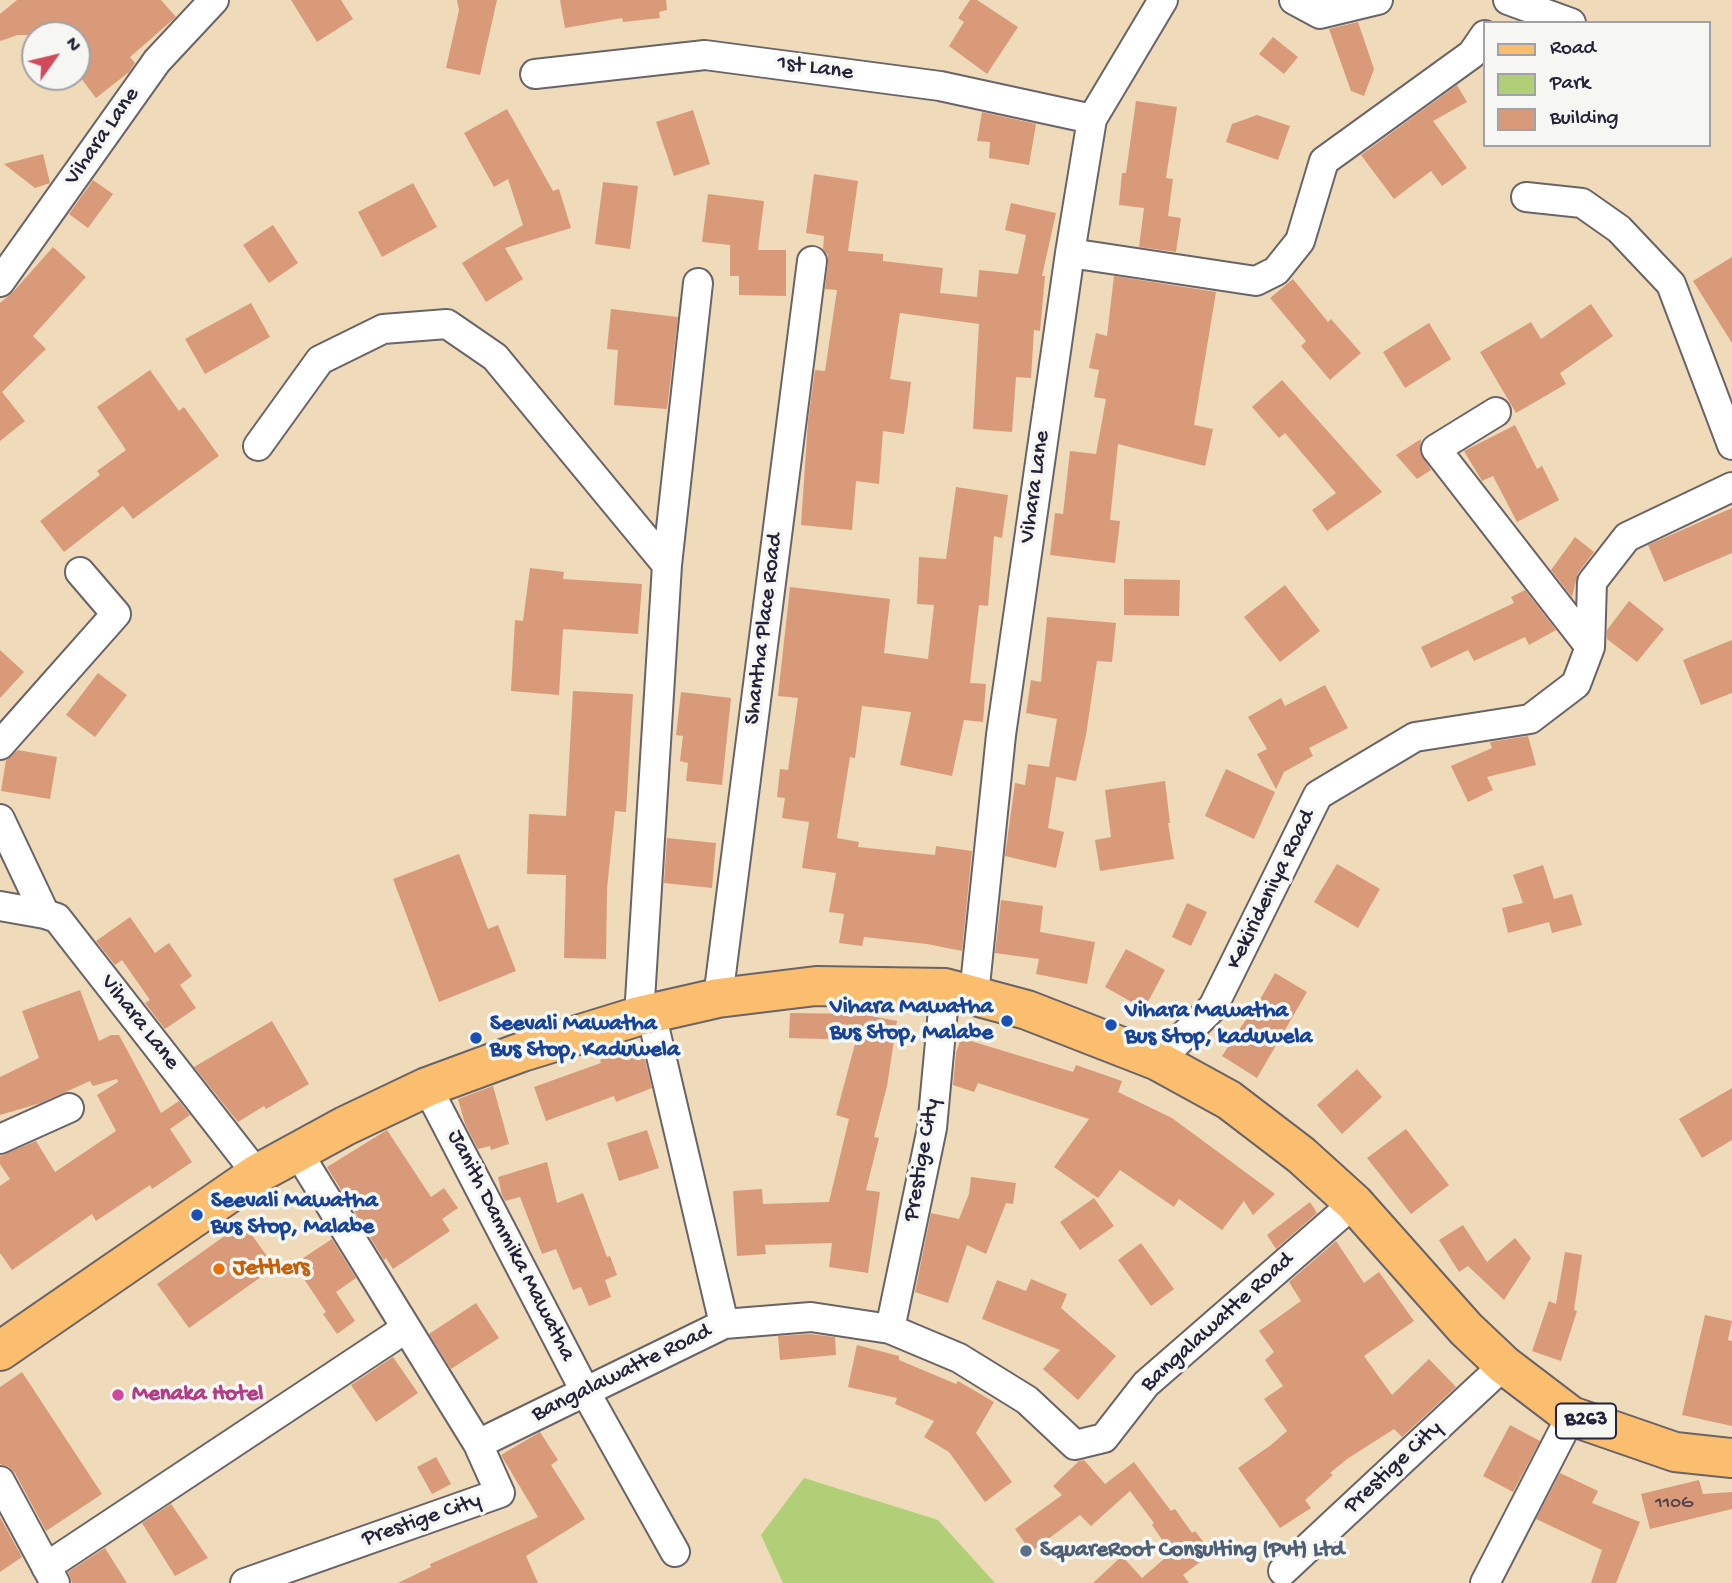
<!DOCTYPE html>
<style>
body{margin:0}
#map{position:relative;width:1732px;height:1583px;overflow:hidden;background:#efdbb9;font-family:"Gochi Hand",sans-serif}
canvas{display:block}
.legend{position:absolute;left:1483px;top:21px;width:228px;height:126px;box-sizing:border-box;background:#f6f6f2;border:2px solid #a1a1a9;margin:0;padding:9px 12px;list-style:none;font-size:21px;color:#22223b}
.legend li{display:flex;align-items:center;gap:14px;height:35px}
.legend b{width:35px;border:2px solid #a1a1a9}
.north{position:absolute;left:21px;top:21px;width:70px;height:70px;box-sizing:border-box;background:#f6f6f2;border:2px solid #a1a1a9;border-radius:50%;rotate:56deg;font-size:19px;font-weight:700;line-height:28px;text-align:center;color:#22223b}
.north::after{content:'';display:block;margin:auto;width:24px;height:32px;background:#d1495b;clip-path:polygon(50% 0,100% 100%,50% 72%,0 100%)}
</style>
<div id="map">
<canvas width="1732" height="1583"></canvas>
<ul class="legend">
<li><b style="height:9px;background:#fbbd6e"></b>Road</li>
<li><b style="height:19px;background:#b1cf76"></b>Park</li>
<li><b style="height:19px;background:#d99a7a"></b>Building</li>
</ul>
<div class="north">N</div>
</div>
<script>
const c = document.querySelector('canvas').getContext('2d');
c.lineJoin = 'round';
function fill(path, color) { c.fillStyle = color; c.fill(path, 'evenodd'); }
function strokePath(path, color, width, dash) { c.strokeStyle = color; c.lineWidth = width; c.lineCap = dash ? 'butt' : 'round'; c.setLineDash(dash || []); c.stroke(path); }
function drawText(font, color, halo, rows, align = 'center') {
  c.font = font + ' "Gochi Hand",sans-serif'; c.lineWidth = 7; c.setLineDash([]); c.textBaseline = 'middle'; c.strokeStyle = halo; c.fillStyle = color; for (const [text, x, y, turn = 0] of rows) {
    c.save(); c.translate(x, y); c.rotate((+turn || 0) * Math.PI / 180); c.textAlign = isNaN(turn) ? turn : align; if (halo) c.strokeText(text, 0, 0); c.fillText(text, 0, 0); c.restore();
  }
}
fill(new Path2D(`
 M804,1478L938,1520L995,1583H783L761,1535Z`), '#b1cf76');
fill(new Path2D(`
 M17,0H161L176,17L130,57L135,63L129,72L96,98L77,73V35H18L0,41V14Z
 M291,0H341L353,19L317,42Z
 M457,0H497L480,75L446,68L459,10Z
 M560,0H666L667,10L659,12L660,18L623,22L622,18L565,28Z
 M970,0H977L1018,27L987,74L949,46L964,22L958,18Z
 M1358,22L1374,69L1364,96L1351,91L1329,29Z
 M1273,37L1298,57L1284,74L1259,54Z
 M1457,85L1467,102L1433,121L1467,168L1442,186L1431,171L1394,199L1361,155Z
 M1136,101L1177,107L1166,178L1173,179L1168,216L1181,218L1176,252L1139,247L1144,208L1119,205L1122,173H1126Z
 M507,109L553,191L559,189L571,228L505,248L523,279L486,302L462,263L523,225L508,179L494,187L464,133Z
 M693,110L710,164L674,176L656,122Z
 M982,112L1036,124L1029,165L989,158L990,142L977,141Z
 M1257,115L1290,126L1278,160L1226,142L1232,124Z
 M43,154L50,183L35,188L4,164Z
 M814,174L858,181L848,251L883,254V261L943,268L940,293L977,297L979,270L1018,274L1026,235L1005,230L1011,203L1056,213L1042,276H1045L1040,331L1034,330L1031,378L1016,377L1012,432L973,429L979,324L900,313L890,379L911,382L904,434L883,431L879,484L856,481L852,530L801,525L808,421L815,370L825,371L837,290L825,289L828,262V255L823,249L824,236L806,233Z
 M93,180L113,194L88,228L69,214Z
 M603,182L638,186L630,249L595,244Z
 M413,183L437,227L382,257L358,212Z
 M708,194L764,201L758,250H786V296L739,295V276H730V245L702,242Z
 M273,225L298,263L269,283L243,245Z
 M53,247L86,277L33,336L46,349L2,392L25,421L0,441V303L13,292Z
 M1732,257V343L1693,281Z
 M1114,276L1216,292L1194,425L1213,429L1205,466L1118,444L1110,520L1120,521L1115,563L1050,555L1055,513L1063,514L1070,451L1096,454L1106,399L1094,397L1099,370L1089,368L1096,333L1107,336Z
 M1293,279L1328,322L1331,319L1361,353L1330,380L1301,346L1306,341L1270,298Z
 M251,303L270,337L205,374L185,339Z
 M1591,304L1613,336L1560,373L1566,384L1516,413L1480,352L1531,322L1541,339Z
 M611,309L678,317L667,409L614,405L618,350L607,349Z
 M1429,323L1451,359L1405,388L1383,352Z
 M150,370L179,411L184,407L219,456L133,519L123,506L64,552L40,521L100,475L97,471L126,450L97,407Z
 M1282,380L1382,492L1327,531L1312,510L1336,493L1285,433L1279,438L1252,407Z
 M1515,425L1537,469L1542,466L1559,500L1517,522L1493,476L1482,481L1464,451Z
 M1421,439L1420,451L1431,470L1417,479L1396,455Z
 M956,487L1008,495L1002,538L994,536L988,606L979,605L970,683L986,684L983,722L964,720L952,776L900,765L911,712L862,706L855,758L850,757L837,838L859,842L858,847L935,855L936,846L972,851L962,951L927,944L864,937L862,946L839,943L844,914L829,912L836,873L802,868L809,822L782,818L785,798L777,797L780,769L788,770L798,698L778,696L790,587L890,599L884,653L928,659L934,605L917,604L919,557L946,559Z
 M1732,508V553L1664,582L1648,545Z
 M1575,537L1594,552L1578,573L1572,597L1551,570Z
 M530,568L564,572L563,579L642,584L638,634L563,629L559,695L511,691L515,620L523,621Z
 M1124,579L1180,580L1179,616L1124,615Z
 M1285,585L1320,631L1280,662L1244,617Z
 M1525,590L1556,630L1529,645L1525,637L1474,661L1468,650L1431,668L1421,647L1514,603L1511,597Z
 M1629,601L1664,629L1637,662L1607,639V630Z
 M1047,617L1116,623L1112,662L1097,661L1086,735L1076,781L1056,777L1048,828L1064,832L1056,868L1005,856L1015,783L1025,785L1028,764L1049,767L1057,719L1026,713L1031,680L1041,682Z
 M1732,640V693L1701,705L1683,660Z
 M0,650L24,672L0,698Z
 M98,673L127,695L95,737L66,715Z
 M1325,685L1348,728L1309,748L1313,756L1284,772L1276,789L1257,754L1267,749L1248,717L1281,698L1285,706Z
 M573,691L633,694L626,812L615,811L607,889L606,959L564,958L566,875L527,874L529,814L566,816Z
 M681,692L731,698L722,785L686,781L688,763L680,761L683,736L676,735Z
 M1528,736L1536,765L1487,777L1493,790L1468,802L1451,766L1492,748L1490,742Z
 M18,750L57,757L50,799L1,791L6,760Z
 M1226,769L1275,792L1254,839L1205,816Z
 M1165,781L1170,823H1168L1174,859L1100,871L1095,840L1111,837L1105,790Z
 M667,838L716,843L712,888L664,883Z
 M459,854L488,929L498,925L516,971L439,1002L393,879Z
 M1337,864L1380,889L1358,928L1314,902Z
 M1543,865L1554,899L1572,894L1582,925L1552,933L1549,922L1508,933L1502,908L1523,903L1513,875Z
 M1001,900L1043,906L1040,932L1095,942L1087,984L1036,974L1039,959L995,953Z
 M1187,903L1207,912L1191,946L1172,937Z
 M130,917L155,953L169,943L192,976L180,985L196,1008L165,1029L145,1003L150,1000L122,960L115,965L96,941Z
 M1126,949L1165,970L1144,1009L1105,987Z
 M1275,973L1307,992L1257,1078L1222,1056L1247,1018L1249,1019Z
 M80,990L99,1041L111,1035H119L161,1113L179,1101L190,1115L170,1129L192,1162L152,1189L150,1185L96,1221L92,1214L12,1270L0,1253V1186L10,1179L0,1164V1156L36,1141L55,1172L116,1131L97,1095L118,1082L117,1079L93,1086L90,1081L41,1103L0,1115V1077L39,1058L22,1011Z
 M790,1013L861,1014L897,1021L887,1086L874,1137L879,1138L866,1190L880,1192L868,1273L829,1267L832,1243L765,1245L766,1254L737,1256L733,1191L762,1189L763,1204L829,1202L849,1119L836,1115L856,1040L789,1038Z
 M272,1021L309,1084L266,1109L264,1106L238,1122L194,1067Z
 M961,1038L1073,1072L1076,1065L1122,1081L1118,1092L1172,1118L1275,1194L1253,1215L1244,1201L1222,1230L1179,1199L1174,1207L1120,1170L1098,1198L1054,1167L1089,1119L978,1083L974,1092L953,1085L956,1053Z
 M641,1044L652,1088L616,1102L614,1096L546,1121L534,1087L601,1063L600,1060Z
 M1357,1069L1382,1097L1342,1134L1317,1105Z
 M493,1086L509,1144L491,1150L490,1146L478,1149L465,1124L458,1099Z
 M1732,1088V1140L1702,1158L1679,1119Z
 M1406,1129L1449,1185L1411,1214L1367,1158Z
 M387,1130L431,1197L444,1188L458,1208L442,1219L450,1231L393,1269L386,1258L384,1260L327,1167Z
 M647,1130L659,1168L619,1181L607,1143Z
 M547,1162L557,1203L583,1193L607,1257L610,1256L617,1275L605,1280L611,1297L589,1306L581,1287L573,1290L556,1249L542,1254L520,1197L505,1201L502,1195L498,1177Z
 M971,1177L1016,1183L1013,1204L1006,1203L986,1254L967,1245L948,1303L915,1292L931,1213L959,1219L969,1194Z
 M1094,1198L1114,1226L1080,1250L1060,1222Z
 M1310,1202L1317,1213L1276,1249L1267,1235Z
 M243,1223L275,1267L189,1328L157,1284Z
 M1463,1225L1487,1262L1515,1238L1531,1258L1504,1300L1468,1266L1459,1272L1439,1240Z
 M332,1239L356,1278L336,1292L355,1321L337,1334L323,1314L326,1312L294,1264Z
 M1336,1241L1364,1283L1379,1272L1414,1321L1364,1356L1392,1395L1429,1359L1456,1387L1402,1437L1394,1429L1347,1459L1330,1473L1333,1475L1305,1500L1311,1508L1280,1528L1238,1468L1271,1445L1287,1431L1264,1399L1283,1386L1265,1360L1274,1352L1259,1331L1301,1301L1289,1282Z
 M1141,1243L1174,1289L1151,1306L1118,1260Z
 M1565,1252L1582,1255L1574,1310L1577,1311L1561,1361L1532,1351L1549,1301L1556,1304Z
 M1031,1279L1067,1294L1061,1308L1116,1356L1078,1400L1043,1369L1060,1350L982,1319L997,1280L1026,1291Z
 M476,1303L499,1338L451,1369L429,1334Z
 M1705,1315L1732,1321L1728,1340L1732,1341V1426L1682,1415Z
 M810,1334L835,1337L836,1355L780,1360L778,1336Z
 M857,1345L899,1356V1360L956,1384L958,1381L994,1402L976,1433L1012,1482L985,1502L949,1452L924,1437L934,1421L895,1404L897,1398L848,1387Z
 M393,1357L418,1393L376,1422L351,1385Z
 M22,1372L102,1494L46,1531L15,1473L8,1467L0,1464V1387Z
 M1510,1425L1540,1441L1513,1492L1483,1476Z
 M540,1432L558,1460L551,1465L585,1519L526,1556L538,1583H398L431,1567L430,1564L538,1517L501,1455Z
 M436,1457L451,1484L432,1494L417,1467Z
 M1084,1460L1105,1484L1134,1462L1171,1511L1175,1509L1192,1533L1195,1531L1212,1553L1183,1575L1189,1583H1093L1122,1556L1142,1578L1171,1553L1152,1525L1154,1523L1130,1491L1091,1526L1080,1515L1031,1552L1015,1529L1062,1495L1053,1486L1079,1461Z
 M1560,1473L1598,1491L1592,1503L1640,1522L1616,1583H1591L1602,1550L1536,1519Z
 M1699,1480L1703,1494L1732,1492V1509L1650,1529L1641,1494Z
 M171,1504L208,1558L175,1576L142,1523Z
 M0,1517L22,1557L0,1572Z
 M105,1548L127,1583H72L68,1572Z`), '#d99a7a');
const street = new Path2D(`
 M1294,0L1320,14L1378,0
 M1508,0L1571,23
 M535,74L705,55L940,86L1092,119
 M1526,197L1582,203L1619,229L1671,284L1732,445
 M1070,253L1256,281L1276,271L1300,241L1324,161L1472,54L1485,35
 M0,282L157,61L214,0
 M1496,412L1436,449L1590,647
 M258,446L320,360L383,329L447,324L495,357L667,565
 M0,745L116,614L80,572
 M0,819L45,914
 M0,906L45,914L57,918L257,1174
 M974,995L1001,735L1070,253L1092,119L1163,0
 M718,998L812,261
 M651,1013L724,1324
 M639,1016L667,565L698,283
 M1158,1061L1213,1007L1318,795L1415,737L1530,719L1576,684L1590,647L1592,582L1627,537L1732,487
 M427,1087L585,1391L675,1552
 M0,1139L69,1108
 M890,1329L932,1128L945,988
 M478,1444L724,1324L811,1317L890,1329L959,1358L1027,1400L1075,1445L1104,1438L1146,1384L1354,1203
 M0,1481L55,1583
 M46,1567L405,1329
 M1283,1571L1504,1365
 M245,1583L500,1493L478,1444L297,1151
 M1485,1583L1571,1416`);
const primary = new Path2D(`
 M0,1351L257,1174L345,1126L427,1087L522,1052L639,1016L718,998L816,986L945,988L1027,1010L1158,1061L1229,1100L1301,1155L1354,1203L1466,1329L1504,1365L1571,1416L1675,1452L1732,1458`);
strokePath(street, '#6a6367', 32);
strokePath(primary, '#6a6367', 42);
strokePath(street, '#fff', 28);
strokePath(primary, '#fbbd6e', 38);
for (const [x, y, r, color] of [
 [1007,1021,7,"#1a4fb4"],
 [1111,1025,7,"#1a4fb4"],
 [476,1038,7,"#1a4fb4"],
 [197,1215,7,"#1a4fb4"],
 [219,1269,7,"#e8710a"],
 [118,1395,7,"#d1479c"],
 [1026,1551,7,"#5c6f8a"]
]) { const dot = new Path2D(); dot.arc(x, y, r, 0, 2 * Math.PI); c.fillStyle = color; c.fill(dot); strokePath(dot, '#f6f6f2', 2.5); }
drawText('19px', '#50404b', null, [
 ["110G",1674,1504]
]);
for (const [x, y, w] of [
 [1586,1421,60]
]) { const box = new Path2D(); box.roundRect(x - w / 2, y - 17.5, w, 35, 5); c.fillStyle = '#f6f6f2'; c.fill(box); strokePath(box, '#22223b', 2); }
drawText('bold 21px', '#22223b', null, [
 ["B263",1586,1421]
]);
drawText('23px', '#22223b', '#f6f6f2', [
 ["1st Lane",815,69,8],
 ["Vihara Lane",103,137,-55],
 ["Vihara Lane",1036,487,-82],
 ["Shantha Place Road",765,629,-83],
 ["Kekirideniya Road",1272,890,-64],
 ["Vihara Lane",139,1023,52],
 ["Prestige City",923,1160,-80],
 ["Janith Dammika Mawatha",510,1246,63],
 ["Bangalawatte Road",1218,1323,-42],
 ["Bangalawatte Road",622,1374,-26],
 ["Prestige City",1394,1468,-43],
 ["Prestige City",422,1521,-19]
]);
drawText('bold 23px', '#164399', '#f6f6f2', [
 ["Vihara Mawatha",993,1008,"right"],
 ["Bus Stop, Malabe",993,1034,"right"],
 ["Vihara Mawatha",1125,1012],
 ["Bus Stop, kaduwela",1125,1038],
 ["Seevali Mawatha",490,1025],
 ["Bus Stop, Kaduwela",490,1051],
 ["Seevali Mawatha",211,1202],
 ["Bus Stop, Malabe",211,1228]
], 'left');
drawText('bold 23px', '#c56008', '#f6f6f2', [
 ["Jettlers",233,1269]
], 'left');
drawText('bold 23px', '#b23c85', '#f6f6f2', [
 ["Menaka Hotel",132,1395]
], 'left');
drawText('bold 23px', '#4e5e75', '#f6f6f2', [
 ["SquareRoot Consulting (Pvt) Ltd",1040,1551]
], 'left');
</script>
